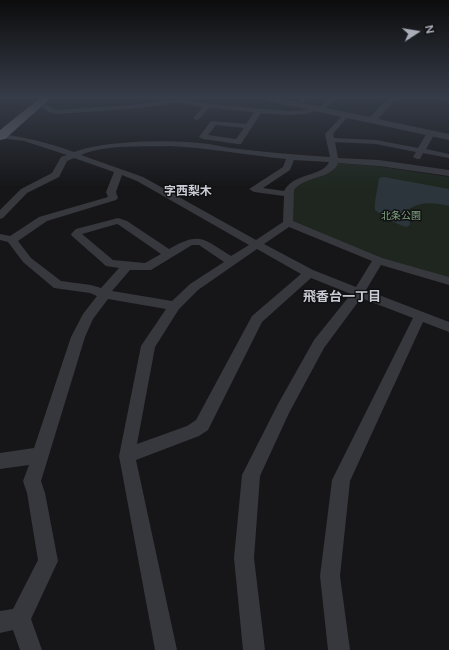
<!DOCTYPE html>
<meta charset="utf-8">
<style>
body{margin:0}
#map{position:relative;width:449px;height:650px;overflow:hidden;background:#161618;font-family:Figtree,sans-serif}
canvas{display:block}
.north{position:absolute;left:397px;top:12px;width:40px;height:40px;-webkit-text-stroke:3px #111113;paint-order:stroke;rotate:78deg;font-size:11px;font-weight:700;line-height:16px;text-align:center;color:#a8adb8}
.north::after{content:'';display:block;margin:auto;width:14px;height:18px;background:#a8adb8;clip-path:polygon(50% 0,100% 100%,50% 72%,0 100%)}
</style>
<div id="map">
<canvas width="449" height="650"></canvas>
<div class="north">N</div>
</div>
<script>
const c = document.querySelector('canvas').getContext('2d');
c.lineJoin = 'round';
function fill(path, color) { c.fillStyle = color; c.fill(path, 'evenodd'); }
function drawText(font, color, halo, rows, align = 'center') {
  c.font = font + ' Figtree,"Noto Sans JP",sans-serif'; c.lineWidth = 3; c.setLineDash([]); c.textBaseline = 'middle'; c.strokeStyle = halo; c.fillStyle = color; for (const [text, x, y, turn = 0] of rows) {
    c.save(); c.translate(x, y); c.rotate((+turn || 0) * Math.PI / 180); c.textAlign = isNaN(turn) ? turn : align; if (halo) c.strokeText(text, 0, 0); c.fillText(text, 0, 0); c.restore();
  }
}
fill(new Path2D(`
 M337,163L376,166L449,177V278L379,258L292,222V190L299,183L333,171Z`), '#1e261f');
fill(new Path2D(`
 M384,177L449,189V206C435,203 422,201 409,209L410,225L406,227C394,223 385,218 375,210C374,199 378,189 379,178Z`), '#2c353c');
fill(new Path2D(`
 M303,98H309L300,105H296V103Z
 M331,98H337L323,110L318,109L307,114L288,115L261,113L241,144H238L203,139L199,137L211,121L246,124L254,112L209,108L199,119L197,120L193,118L203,107L178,103L130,109L56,114L49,112L36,103L41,102L56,110L130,105L178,99L210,104L288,111L306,110L315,106L318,108ZM216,125L244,128L236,139L208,135Z
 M442,98L449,99V103L440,101V99Z
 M346,113L349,115L333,134L334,138L376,140L418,148L428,131H431L435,133L426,149L449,154V158L423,153L420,159H417L413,157L416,152L376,144L335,142L338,158L379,160L449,170V176L379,166L338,163C333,179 304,176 294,190L293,221L382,258L449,277V285L381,265L366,290L449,322V332L423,322L350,481L340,576L350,650H328L320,576L332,480L413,318L361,298L324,348L289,413L260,476L254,558L265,650H243L234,558L242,475L278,404L314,340L351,294L311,278L262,322L208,430L199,436L136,460L177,650H155L119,456L141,346L166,309L108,299L93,319L85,337L41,481L45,493L58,561L31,619L42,650H20L13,630L0,633V611L13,609L38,560L27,493L23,481L29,465L0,469V453L34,448L71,337L83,314L97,296L90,293L54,288L23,262L8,242L0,240V234L10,236L39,217L108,197L106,192L114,172L74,158L67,161L59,177L27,193L3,218L0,219V210L21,189L52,173L61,157L67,155L24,141L0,138V134C26,137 49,143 74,152C104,140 176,139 209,144C216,145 223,147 230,148C263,152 296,155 330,157L325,134L344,114ZM170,146C209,148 247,155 286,159L283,167L249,189L254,192L284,196L283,222L256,240L143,177L81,155C106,144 143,147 170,146ZM294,160L329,162C323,177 294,172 284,191L263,188L290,170ZM122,175L137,181L249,245L231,256C203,239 201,231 169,249L127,221L118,218L76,229L71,234L72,236L106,266L119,268L101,288L91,285L61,281L31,258L18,241L47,221L116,200L118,198L116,192ZM117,224L119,225L161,254L145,263L113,260L82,234ZM289,227L372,261L356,287L313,270L264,244ZM192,245H199L224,262L190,284L172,301L112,291L130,270H151ZM257,249L301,274L252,316L196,420L187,426L137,444L155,347L179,309L198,290Z`), '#37383d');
fill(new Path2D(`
 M264,98H278L370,117L388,98H396L378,119L449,134V140L268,101Z`), '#37383d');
fill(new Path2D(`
 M40,98H51L5,139L0,140V130Z`), '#5b5e65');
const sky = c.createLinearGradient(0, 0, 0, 188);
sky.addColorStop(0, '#0c0c0d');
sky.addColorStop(0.52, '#363c48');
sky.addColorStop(1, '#363c4800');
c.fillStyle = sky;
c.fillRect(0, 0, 449, 188);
drawText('10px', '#7fa381', '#111113', [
 ["北条公園",401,216]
]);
drawText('bold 12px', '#c9ccd4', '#111113', [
 ["字西梨木",188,191]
]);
drawText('bold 13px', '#c9ccd4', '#111113', [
 ["飛香台一丁目",342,297]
]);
</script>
